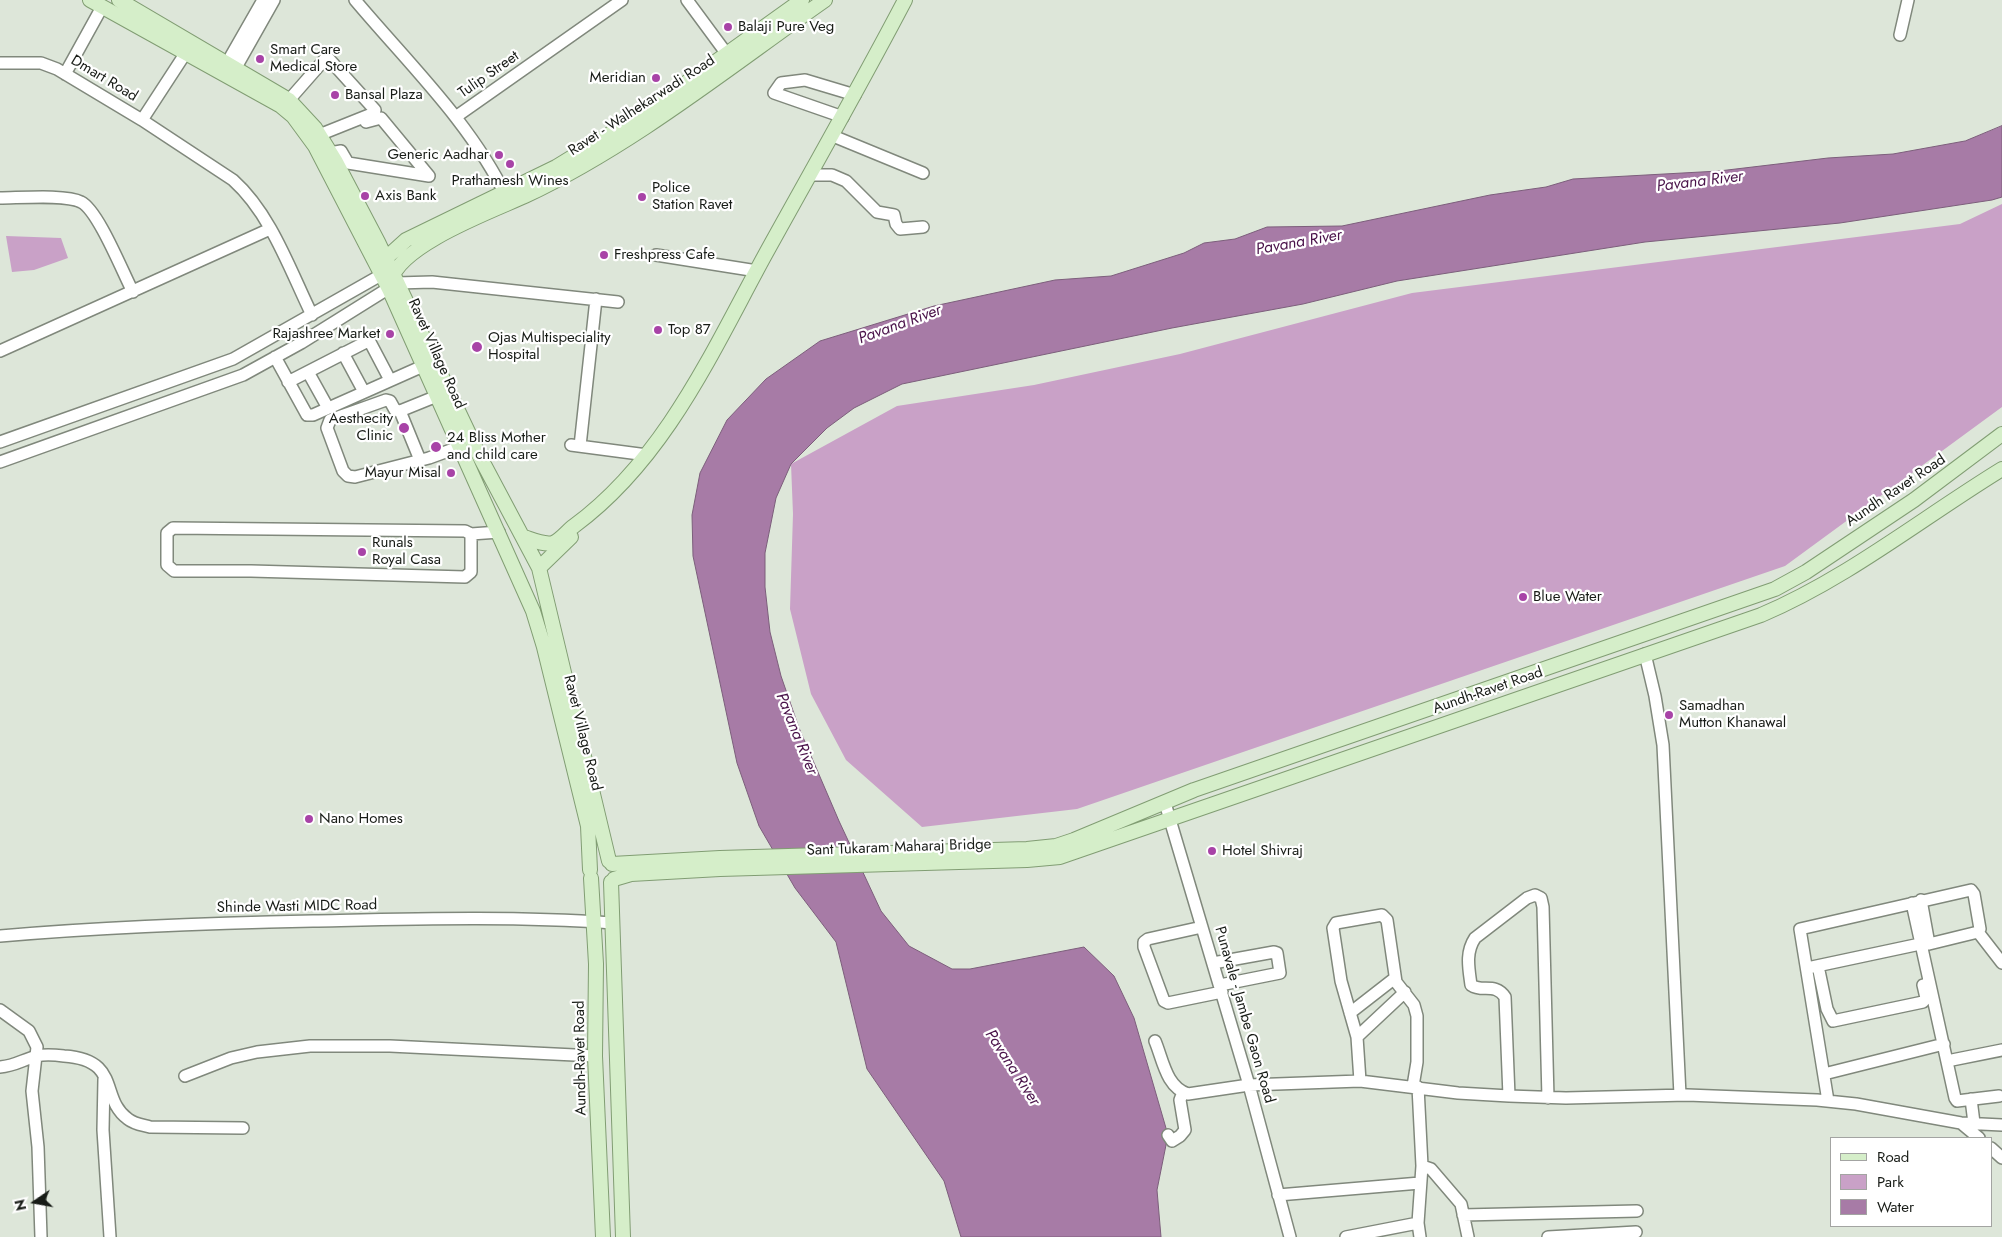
<!DOCTYPE html>
<style>
body{margin:0}
#map{position:relative;width:2002px;height:1237px;overflow:hidden;background:#dde6d9;font-family:Jost,sans-serif}
canvas{display:block}
.legend{position:absolute;left:1830px;top:1137px;width:162px;height:90px;box-sizing:border-box;background:#fff;border:1px solid #a3a4a2;margin:0;padding:6px 9px;list-style:none;font-size:15px;color:#181c17}
.legend li{display:flex;align-items:center;gap:10px;height:25px}
.legend b{width:25px;border:1px solid #a3a4a2}
.north{position:absolute;left:10px;top:1177px;width:50px;height:50px;-webkit-text-stroke:4px #fff;paint-order:stroke;rotate:258deg;font-size:14px;font-weight:700;line-height:20px;text-align:center;color:#181c17}
.north::after{content:'';display:block;margin:auto;width:18px;height:22px;background:#181c17;clip-path:polygon(50% 0,100% 100%,50% 72%,0 100%)}
</style>
<div id="map">
<canvas width="2002" height="1237"></canvas>
<ul class="legend">
<li><b style="height:6px;background:#d5eec9"></b>Road</li>
<li><b style="height:14px;background:#c9a1c7"></b>Park</li>
<li><b style="height:14px;background:#a77ba6"></b>Water</li>
</ul>
<div class="north">N</div>
</div>
<script>
const c = document.querySelector('canvas').getContext('2d');
c.lineJoin = 'round';
function fill(path, color) { c.fillStyle = color; c.fill(path, 'evenodd'); }
function strokePath(path, color, width, dash) { c.strokeStyle = color; c.lineWidth = width; c.lineCap = dash ? 'butt' : 'round'; c.setLineDash(dash || []); c.stroke(path); }
function drawText(font, color, halo, rows, align = 'center') {
  c.font = font + ' Jost,sans-serif'; c.lineWidth = 4.5; c.setLineDash([]); c.textBaseline = 'middle'; c.strokeStyle = halo; c.fillStyle = color; for (const [text, x, y, turn = 0] of rows) {
    c.save(); c.translate(x, y); c.rotate((+turn || 0) * Math.PI / 180); c.textAlign = isNaN(turn) ? turn : align; if (halo) c.strokeText(text, 0, 0); c.fillText(text, 0, 0); c.restore();
  }
}
fill(new Path2D(`
 M2002,204V407L1785,566L1077,809L922,827L846,760L811,694L790,609L793,514L791,464L897,406L1034,385L1180,354L1412,293L1960,224Z
 M6,236L61,238L68,258L34,270L12,272Z`), '#c9a1c7');
const water = new Path2D(`
 M2002,126V197L1992,200L1840,223L1645,242L1397,281L1303,304L1172,328L902,384L854,408L827,428L791,464L776,498L765,553V587L770,632L781,676L799,728L839,821L881,911L909,946L952,969H970L1084,947L1114,976L1134,1018L1168,1135L1157,1190L1161,1237H961L944,1181L867,1069L836,942L795,888L759,826L737,763L693,556L692,515L700,473L727,420L766,379L820,341L934,306L1055,280L1111,276L1184,253L1204,243L1235,239L1267,227L1342,226L1490,195L1546,187L1573,179L1719,171L1828,158L1893,154L1965,141Z`);
fill(water, '#a77ba6');
strokePath(water, '#7c5e7b', 1);
const minor = new Path2D(`
 M355,0C408,63 471,123 507,198
 M687,0L732,61
 M1900,35L1908,0
 M0,63H41L57,69L142,120L233,180C271,214 290,270 312,315
 M232,65L239,62L274,0
 M228,71L232,65L231,56L263,0
 M65,74L102,7
 M289,100L325,59L328,58L375,110L374,113L319,135
 M457,116L622,0
 M843,117L774,93L781,83L805,80L855,95
 M142,120L185,54
 M366,122L381,118L429,176
 M833,136L923,173
 M330,153L341,151L348,163L429,176
 M809,175H832L846,181L877,212L894,215L896,224L900,229L923,227
 M0,198C19,198 66,194 81,202C98,210 123,273 133,292
 M656,255L757,271
 M0,351L270,229
 M343,353L364,392
 M275,357L307,415H313L423,366
 M308,372L328,408
 M288,382L366,342H370L390,380
 M437,396L400,411L395,410L390,401L386,400L330,420L327,428L343,471L348,476L355,477L429,458L459,447
 M400,411L420,460
 M0,442L233,359L381,275
 M571,445L647,455
 M580,446L596,299
 M0,462L243,375L301,343L397,283L432,282L618,302
 M471,534V572L465,577L251,571H174L167,565V533L173,528L465,531L471,534L499,532
 M1645,654L1655,696L1663,745L1680,1095
 M1165,803L1249,1085L1290,1237
 M1912,903L1955,1098L1957,1101L1999,1096
 M1202,927L1148,939L1144,942V947L1164,1001L1168,1003L1222,992
 M1978,932L2002,963
 M0,936C104,927 209,923 313,921C413,919 513,916 612,923
 M1213,963L1274,952L1277,953L1280,973L1220,985
 M1818,966L1827,1009L1833,1021L1923,1002L1926,998L1923,985
 M1812,967L1920,944
 M0,1010L29,1031L37,1047L32,1091L38,1147L41,1237
 M1350,1013L1395,978
 M1357,1037L1341,981L1333,928L1336,923L1382,915L1387,920L1396,982L1414,1005L1417,1016V1062L1413,1086
 M1155,1041C1163,1060 1166,1087 1188,1094L1249,1085L1360,1081L1458,1093L1509,1096L1566,1098L1687,1095L1817,1100L1856,1104L1961,1123L2002,1125
 M1947,1061L2002,1050
 M0,1067C15,1066 24,1059 37,1056C45,1054 56,1055 64,1056C122,1060 99,1098 128,1119C134,1124 143,1125 150,1127L243,1128
 M1824,1074L1944,1044
 M185,1076L231,1058L257,1052L310,1046H390L595,1056
 M104,1079L103,1130L110,1237
 M1360,1081L1357,1037L1405,992
 M1418,1087L1422,1166L1418,1223L1420,1237
 M1509,1096L1505,997C1495,982 1482,993 1471,985C1469,969 1465,953 1475,938L1527,898L1535,895L1541,898L1543,907L1548,1098
 M1971,1099L1974,1123
 M1828,1101L1800,929L1971,890L1974,894L1980,929L1978,932L1929,944L1921,900
 M1961,1123L1979,1138
 M1168,1135L1172,1141L1180,1136L1185,1130L1180,1100L1183,1092
 M1991,1148L2002,1158
 M1422,1166L1431,1169L1461,1204L1468,1237
 M1278,1195L1420,1183
 M1463,1215L1637,1211
 M1346,1237L1418,1223
 M1548,1237L1636,1232`);
const major = new Path2D(`
 M90,0L281,106L293,116L315,146L389,289L533,611L544,647L588,826L590,870
 M119,0L289,100L315,128L336,162L378,242L479,455L539,568L609,861
 M383,266L385,259L406,240L556,167L644,113L802,0
 M391,281C399,245 492,211 525,196C633,145 728,68 825,0
 M524,537C533,540 543,545 553,543C561,540 567,531 574,526C665,459 712,352 765,255C812,170 860,86 905,0
 M539,568L571,537
 M612,864L720,858L1027,849L1056,846L1074,840L1194,790L1775,589L1806,572L1914,500L2002,434
 M591,878L596,964L595,1056L603,1237
 M614,879L631,874L720,869L1027,860L1060,857L1761,615C1848,578 1922,518 2002,469
 M611,882L623,1237`);
strokePath(minor, '#80887c', 14);
strokePath(major, '#819d73', 16);
strokePath(minor, '#fff', 11);
strokePath(major, '#d5eec9', 14);
for (const [x, y, r, color] of [
 [728,27,5,"#a843a7"],
 [260,59,5,"#a843a7"],
 [656,78,5,"#a843a7"],
 [335,95,5,"#a843a7"],
 [499,155,5,"#a843a7"],
 [510,164,5,"#a843a7"],
 [365,196,5,"#a843a7"],
 [642,197,5,"#a843a7"],
 [604,255,5,"#a843a7"],
 [658,330,5,"#a843a7"],
 [390,334,5,"#a843a7"],
 [477,347,6,"#a843a7"],
 [404,428,6,"#a843a7"],
 [436,447,6,"#a843a7"],
 [451,473,5,"#a843a7"],
 [362,552,5,"#a843a7"],
 [1523,597,5,"#a843a7"],
 [1669,715,5,"#a843a7"],
 [309,819,5,"#a843a7"],
 [1212,851,5,"#a843a7"]
]) { const dot = new Path2D(); dot.arc(x, y, r, 0, 2 * Math.PI); c.fillStyle = color; c.fill(dot); strokePath(dot, '#fff', 2); }
drawText('15px', '#181c17', '#fff', [
 ["Balaji Pure Veg",738,27],
 ["Smart Care",270,50],
 ["Medical Store",270,67],
 ["Meridian",646,78,"right"],
 ["Bansal Plaza",345,95],
 ["Generic Aadhar",489,155,"right"],
 ["Prathamesh Wines",510,181,"center"],
 ["Police",652,188],
 ["Station Ravet",652,205],
 ["Axis Bank",375,196],
 ["Freshpress Cafe",614,255],
 ["Top 87",668,330],
 ["Rajashree Market",380,334,"right"],
 ["Ojas Multispeciality",488,338],
 ["Hospital",488,355],
 ["Aesthecity",393,419,"right"],
 ["Clinic",393,436,"right"],
 ["24 Bliss Mother",447,438],
 ["and child care",447,455],
 ["Mayur Misal",441,473,"right"],
 ["Runals",372,543],
 ["Royal Casa",372,560],
 ["Blue Water",1533,597],
 ["Samadhan",1679,706],
 ["Mutton Khanawal",1679,723],
 ["Nano Homes",319,819],
 ["Hotel Shivraj",1222,851]
], 'left');
drawText('15px', '#181c17', '#fff', [
 ["Tulip Street",489,75,-35],
 ["Dmart Road",104,79,31],
 ["Ravet - Walhekarwadi Road",642,106,-33],
 ["Ravet Village Road",436,354,66],
 ["Aundh Ravet Road",1896,491,-34],
 ["Aundh-Ravet Road",1488,691,-19],
 ["Ravet Village Road",582,733,76],
 ["Sant Tukaram Maharaj Bridge",899,848,-2],
 ["Shinde Wasti MIDC Road",297,907,-1],
 ["Punavale - Jambe Gaon Road",1244,1015,74],
 ["Aundh-Ravet Road",581,1058,-91]
]);
drawText('italic 16px', '#4a134a', '#fff', [
 ["Pavana River",1700,182,-7],
 ["Pavana River",1299,243,-10],
 ["Pavana River",900,325,-20],
 ["Pavana River",796,734,68],
 ["Pavana River",1012,1068,57]
]);
</script>
